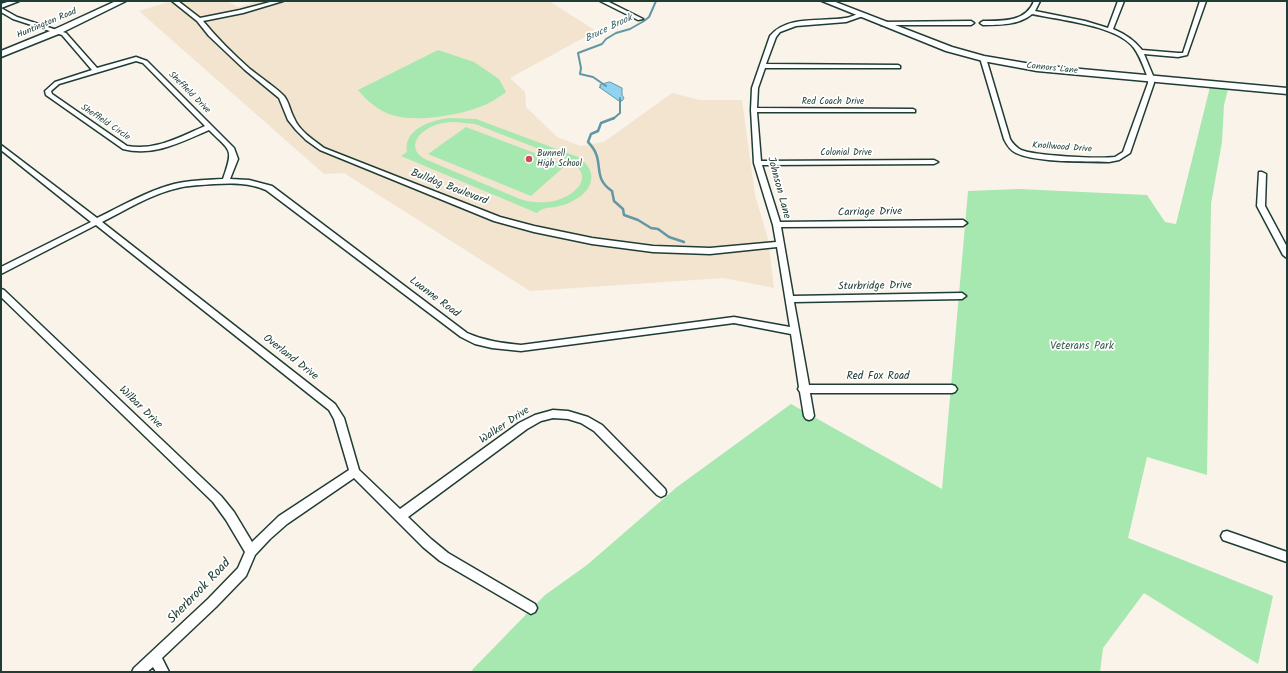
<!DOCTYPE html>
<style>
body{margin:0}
#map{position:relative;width:1288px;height:673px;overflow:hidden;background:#f9f3e9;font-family:Kalam,sans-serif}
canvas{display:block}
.frame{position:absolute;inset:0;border:2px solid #1f3d34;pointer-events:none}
</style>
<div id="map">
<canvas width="1288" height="673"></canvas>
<div class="frame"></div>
</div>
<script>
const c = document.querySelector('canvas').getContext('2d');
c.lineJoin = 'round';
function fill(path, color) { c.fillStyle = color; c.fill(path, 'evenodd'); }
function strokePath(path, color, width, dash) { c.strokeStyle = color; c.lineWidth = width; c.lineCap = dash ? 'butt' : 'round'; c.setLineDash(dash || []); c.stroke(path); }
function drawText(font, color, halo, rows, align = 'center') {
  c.font = font + ' Kalam,sans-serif'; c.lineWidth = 3.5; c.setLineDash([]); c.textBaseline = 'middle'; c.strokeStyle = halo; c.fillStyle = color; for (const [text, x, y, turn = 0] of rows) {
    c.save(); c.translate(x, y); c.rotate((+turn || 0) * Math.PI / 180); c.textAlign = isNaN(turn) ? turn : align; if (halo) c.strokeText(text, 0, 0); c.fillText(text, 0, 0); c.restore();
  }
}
fill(new Path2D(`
 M172,1H227L238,7L259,1H549L596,31L510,78L525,92L526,107L557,137L581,146L604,142L672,93L700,100H742L755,195L768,239L774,288L724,278L530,291L344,173L324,174L139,11Z`), '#f2e4cf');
fill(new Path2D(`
 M438,50L474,62L499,79L506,92C499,97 491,103 482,106C461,115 415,123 392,115C379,111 367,101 358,90Z
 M1210,87L1228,89L1224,105L1222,142L1211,204L1207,475L1147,457L1128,538L1273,596L1258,664L1144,593L1103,648L1100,672H474L472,670L545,595L587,565L677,487L791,404L942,489L968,191L1019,189L1147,195L1165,222L1176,224Z
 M449,118L476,119L578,157C585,162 593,169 591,180C589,195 570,204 556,207C548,208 543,207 537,213L401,156L407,152C403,129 432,120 449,118ZM455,122L475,124L570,161C596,177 575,196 554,201C543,203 531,203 520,199L427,160C406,150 416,133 433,126C440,123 447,122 455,122Z
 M466,127L566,165L531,196L428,154Z`), '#a7e8b0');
const water = new Path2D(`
 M610,82L622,88V95L624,98L622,101H619L599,87H601L600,85Z`);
fill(water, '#8fd3f0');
strokePath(water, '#6297a5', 1);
strokePath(new Path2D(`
 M606,86L593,77L580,74L581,68L578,53L602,44L606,39L616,33L630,29L644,21L649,17L656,1
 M613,119L620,113V98`), '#6297a5', 2);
strokePath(new Path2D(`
 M614,118L601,123L598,131L591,134L588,142C607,161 590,176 612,191L614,201L623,209L624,215L638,220L651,228L658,229L669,237L684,242`), '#6297a5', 2.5);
const street = new Path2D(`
 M11,1H19L1,8V4Z
 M172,1H178L200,18L240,10L274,1H283L243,13L203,21C217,38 233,54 250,69C261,78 274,86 284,96C289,102 290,111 294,118C299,131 314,140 324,148L500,217L534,226L592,238L653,246L710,248L776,242L773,225L754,163L751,110L752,88L770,36C787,15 821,22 845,18C851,18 857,13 863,14V16L846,22L796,26L780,32L776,37L766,64L898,65L900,66V68H765L758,88L757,108L913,109L915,110V112H757L761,161L934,160L938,162L934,164L762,165L780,222L963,220L967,223L963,226L781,227L793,296L962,293L966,296L962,299L794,302L809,385H952L955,386L957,389L955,392L952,393H810L814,416L812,419L809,420L806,419L804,416L800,392L798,389L799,387L791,334L734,323L521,351L492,348L475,344L461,337L266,190C249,183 233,183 215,184C202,185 190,185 178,188C151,194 126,210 102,222L335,404L344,418L359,470L400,509L519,423L535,415L553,410L568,411L588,417L602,425L665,489L666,492L665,495L661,497L657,495L594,431L581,423L568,419L553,418L541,421L527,429L408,517L431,539L448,553L535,604L537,608L535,612L531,614L440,561L423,547L354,478L287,524L270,539L255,555L246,576L216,607L162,658L169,672H156L153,667L147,672H132L134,668L208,599L238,568L245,552L226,520L213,502L1,297V289L4,290L221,496L234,512L252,542L279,516L349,470L334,419L329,410L96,225L1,274V267L91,222L1,150V145L97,218C122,206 147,191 174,184C190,180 207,180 223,179C234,148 231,152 209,130C181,142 154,157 123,149L46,95L45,91L55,82L92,70L62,35L13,19L1,12V8L17,17L66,33L97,68L136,57L147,61L234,148L238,159L230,179L249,180L272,186L467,333C485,341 502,343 521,345L734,317L790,327L777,247L710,254L653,252L592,244L534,232L494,221L320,150L306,140L296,130L288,120L279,98L245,70L209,36L197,21ZM136,61L143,63L205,126C180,137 156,151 127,146L52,94L51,91L59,84Z
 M600,1H607L643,19L638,20Z
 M1034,1H1040L1035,11L1085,21L1108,28L1118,1H1124L1113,29C1125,34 1134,40 1142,50L1178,53H1183L1200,1H1206L1187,55L1178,57L1144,54L1154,78V83L1130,153L1119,160L1109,162C1085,161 1037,163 1016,153C1010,150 1007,145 1004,139L980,58L981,57L986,58L1010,139C1013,144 1016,147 1021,150C1036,156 1098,159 1115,157L1123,152L1148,83V78C1144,68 1140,56 1134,48C1117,25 1059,20 1032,14C1019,25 1000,25 983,25L980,23L983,21C1003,21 1026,22 1034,1Z
 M883,22L971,21L974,23L971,25H881V23Z
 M1259,172H1262L1266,174L1265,206L1287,247V258L1283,255L1257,206Z
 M1227,531L1287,552V562L1223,540L1221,536L1223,532Z`);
const secondary = new Path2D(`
 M116,1H126L61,33L1,57V51L55,29Z
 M822,1H833L952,47L984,56L1037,65L1287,88V94L1037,71L983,61L946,51Z`);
strokePath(street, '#1f3d34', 3);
strokePath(secondary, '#1f3d34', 3);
fill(street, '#fff');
fill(secondary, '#fff');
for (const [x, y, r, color] of [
 [529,159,4,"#d1495b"]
]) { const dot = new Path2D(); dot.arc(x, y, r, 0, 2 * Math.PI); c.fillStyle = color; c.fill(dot); strokePath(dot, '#fff', 1.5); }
drawText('9px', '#1f3d34', '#fff', [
 ["Huntington Road",47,24,-23],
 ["Connors Lane",1052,69,6],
 ["Sheffield Drive",189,93,45],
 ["Red Coach Drive",833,102],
 ["Sheffield Circle",105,123,34],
 ["Knollwood Drive",1062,148,4],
 ["Colonial Drive",846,153]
]);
drawText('9px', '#1f3d34', '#fff', [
 ["Bunnell",537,154],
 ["High School",537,164]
], 'left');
drawText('italic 10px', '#3b6263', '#fff', [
 ["Bruce Brook",609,29,-26]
]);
drawText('11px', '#1f3d34', '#fff', [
 ["Bulldog Boulevard",449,188,21],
 ["Johnson Lane",778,188,75],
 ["Carriage Drive",870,213,-1],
 ["Sturbridge Drive",875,287,-1],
 ["Luanne Road",434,298,37],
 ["Overland Drive",290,358,38],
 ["Red Fox Road",878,377],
 ["Wilbar Drive",140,408,44],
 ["Walker Drive",505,426,-34]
]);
drawText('11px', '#3a5f4d', '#fff', [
 ["Veterans Park",1082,347]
]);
drawText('13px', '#1f3d34', '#fff', [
 ["Sherbrook Road",200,592,-46]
]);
</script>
